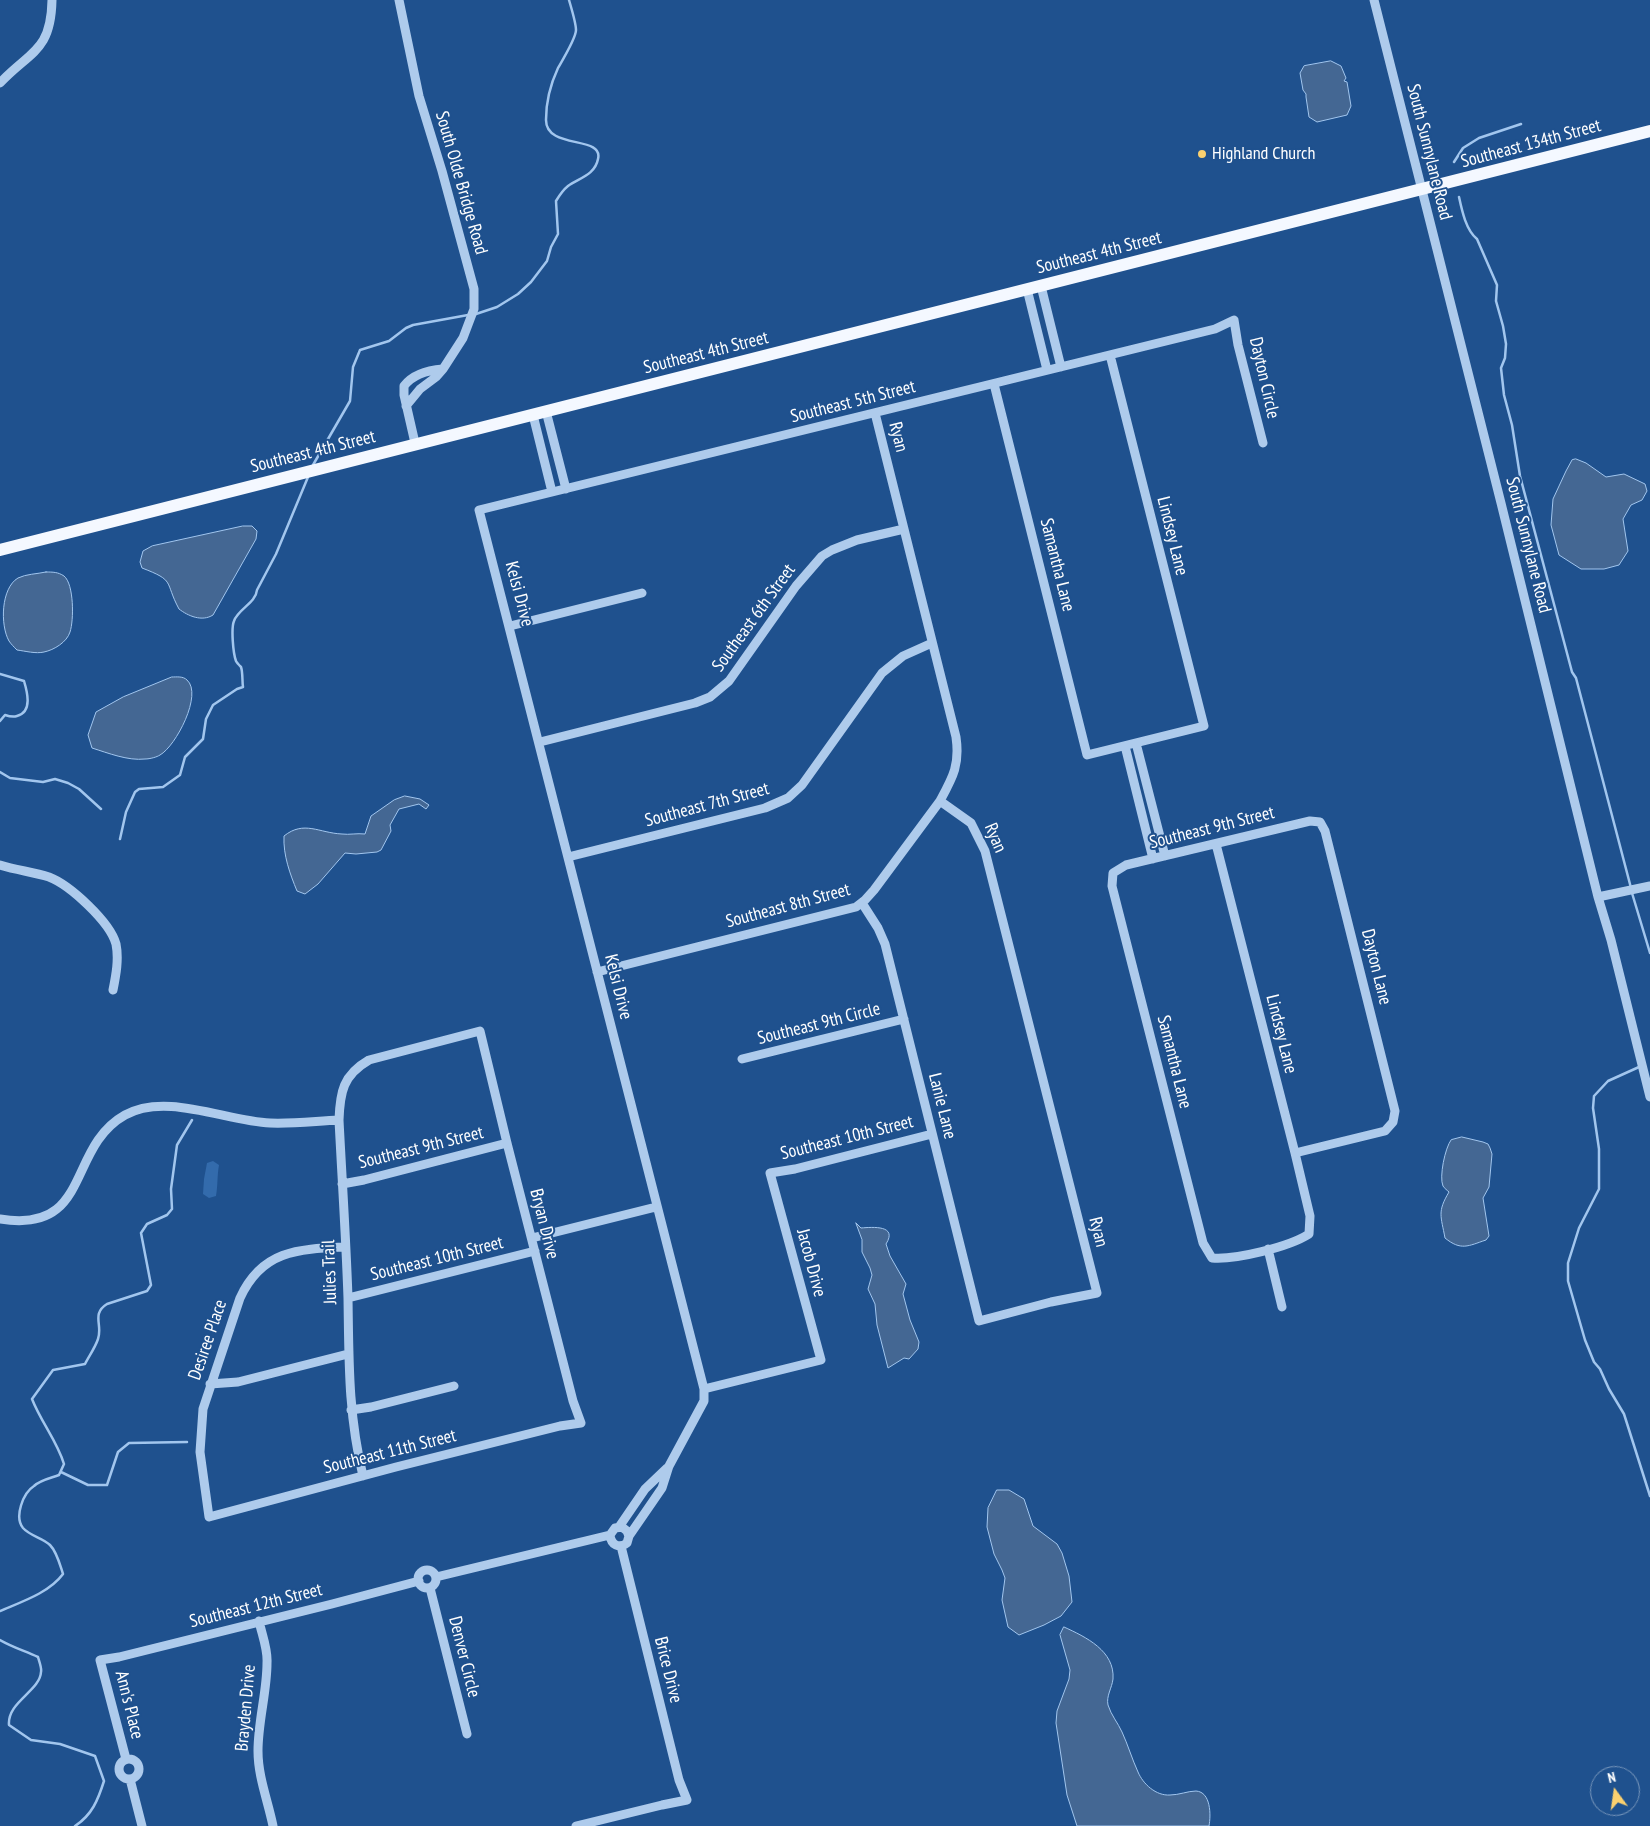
<!DOCTYPE html>
<style>
body{margin:0}
#map{position:relative;width:1650px;height:1826px;overflow:hidden;background:#1f518e;font-family:"PT Sans Narrow",sans-serif}
canvas{display:block}
.north{position:absolute;left:1590px;top:1766px;width:50px;height:50px;box-sizing:border-box;background:#1f518e;border:1px solid #7997bb;border-radius:50%;rotate:346deg;font-size:14px;font-weight:700;line-height:20px;text-align:center;color:#fff}
.north::after{content:'';display:block;margin:auto;width:18px;height:22px;background:#fad06f;clip-path:polygon(50% 0,100% 100%,50% 72%,0 100%)}
</style>
<div id="map">
<canvas width="1650" height="1826"></canvas>
<div class="north">N</div>
</div>
<script>
const c = document.querySelector('canvas').getContext('2d');
c.lineJoin = 'round';
function fill(path, color) { c.fillStyle = color; c.fill(path, 'evenodd'); }
function strokePath(path, color, width, dash) { c.strokeStyle = color; c.lineWidth = width; c.lineCap = dash ? 'butt' : 'round'; c.setLineDash(dash || []); c.stroke(path); }
function drawText(font, color, halo, rows, align = 'center') {
  c.font = font + ' "PT Sans Narrow",sans-serif'; c.lineWidth = 4; c.setLineDash([]); c.textBaseline = 'middle'; c.strokeStyle = halo; c.fillStyle = color; for (const [text, x, y, turn = 0] of rows) {
    c.save(); c.translate(x, y); c.rotate((+turn || 0) * Math.PI / 180); c.textAlign = isNaN(turn) ? turn : align; if (halo) c.strokeText(text, 0, 0); c.fillText(text, 0, 0); c.restore();
  }
}
fill(new Path2D(`
 M213,1161L219,1165C217,1176 218,1185 216,1196L209,1198L203,1194L204,1179L207,1163Z`), '#336bac');
const water = new Path2D(`
 M1331,61L1341,66L1346,78L1344,81L1347,82L1351,106L1347,115L1317,122L1309,117L1306,97V94L1303,90L1300,73L1304,66Z
 M1576,459L1586,463L1606,477L1624,474L1645,484L1647,491L1642,500L1631,505L1623,519L1628,551L1619,565L1604,569H1581L1559,555L1551,525L1553,499L1566,471L1572,460Z
 M243,526H252L257,531L256,539L213,615C202,622 188,616 179,609C164,581 176,581 142,568L140,562L143,551L152,546Z
 M46,572C53,572 58,572 64,576C74,584 74,620 70,632C67,642 54,650 44,652C36,654 25,651 17,650C14,647 11,644 9,641C0,625 1,588 18,578C26,574 37,574 46,572Z
 M172,677C177,677 183,676 187,680C203,694 176,746 160,755C157,757 150,759 145,759C128,761 108,753 92,748L88,735L96,712L123,697Z
 M405,796L420,799L429,805L426,809L419,804L399,809L390,825L391,831L381,850L377,852L356,854L345,853L318,884L305,894L297,891C290,874 283,855 284,836C304,820 319,833 342,834C349,835 357,833 365,834L371,816L394,800Z
 M1462,1137L1483,1142L1488,1144L1490,1148L1492,1154L1489,1187L1483,1198L1489,1236L1486,1240C1468,1246 1461,1251 1445,1238C1441,1216 1437,1212 1449,1192C1448,1191 1444,1188 1443,1186C1439,1177 1445,1148 1451,1140Z
 M856,1223L861,1228C873,1227 898,1225 886,1244L890,1256L906,1284L903,1294L910,1320L919,1342L918,1349L909,1359L904,1358L888,1368L877,1325L875,1304L868,1289L872,1275L870,1268L862,1252V1240Z
 M997,1490H1009L1024,1499L1033,1526L1057,1544L1062,1553L1069,1576L1072,1602L1061,1616L1044,1625L1019,1635L1008,1627L1002,1600L1005,1578L1002,1570L994,1554L987,1527L988,1508Z
 M1064,1627C1086,1637 1115,1651 1113,1679C1112,1688 1106,1696 1108,1705C1111,1715 1118,1723 1122,1732C1128,1745 1132,1759 1138,1772C1143,1784 1156,1796 1170,1795C1179,1795 1188,1791 1196,1791C1211,1792 1211,1815 1209,1826H1077L1067,1795L1056,1723L1057,1711L1069,1679L1070,1670L1060,1635Z`);
fill(water, '#446793');
strokePath(water, '#a2c6ee', 1);
strokePath(new Path2D(`
 M1454,162L1463,148L1479,138L1521,124
 M1459,197C1462,211 1466,230 1477,239L1497,285L1496,301L1503,326L1506,344L1505,358L1501,368L1504,395L1512,425L1520,476L1572,672L1576,678L1631,888
 M476,314L497,307L518,294L531,282L547,261L551,247L558,234L556,201C559,196 563,190 568,186C579,178 595,175 598,159C604,135 546,150 546,120C546,103 551,83 558,68C562,61 576,38 576,30C576,23 571,7 569,0
 M313,465L350,401L353,367L360,350L389,341L406,328L413,325L468,315
 M0,674L24,681C27,691 33,712 17,716C14,717 8,716 5,715L0,721
 M0,772L10,778L43,782L55,779L68,783L79,789L101,809
 M120,839L126,812L135,792L139,789L163,787L180,775L185,757L203,739L206,719L213,705L237,689L243,687C242,681 243,673 241,667C239,665 237,663 236,661C233,653 231,628 234,621C238,609 256,603 257,590L276,554L308,477
 M1632,893L1650,953
 M1639,1067L1608,1081L1594,1096L1593,1108L1599,1149V1189L1579,1228L1568,1263V1281L1585,1340L1594,1362L1600,1369L1609,1389L1624,1414L1650,1496
 M61,1472L88,1485H107L118,1452L129,1443L187,1442
 M0,1611C21,1602 49,1593 63,1574C60,1565 57,1552 50,1545C43,1538 30,1536 23,1528C14,1517 23,1493 34,1486C40,1480 51,1478 59,1475L64,1464C57,1441 41,1422 32,1399L53,1370L85,1364C89,1356 95,1348 98,1339C103,1325 91,1314 107,1304L147,1291L151,1285L141,1233L147,1224L167,1215L172,1209L171,1189L177,1145L192,1120
 M0,1640C12,1647 25,1651 38,1657C39,1661 42,1668 41,1672C40,1691 7,1702 9,1725L31,1740L60,1744L95,1756L104,1781C98,1800 92,1815 75,1826`), '#a2c6ee', 2.5);
strokePath(new Path2D(`
 M399,0L419,96L442,171L474,289V309L463,338L443,369L436,377L420,389L406,406
 M1374,0L1501,503L1598,897L1611,940L1650,1097
 M0,83C30,51 51,52 52,0
 M1041,286L1061,367
 M1027,289L1047,370
 M994,384L1087,755L1204,726L1110,355
 M546,411L566,489
 M533,415L552,492
 M415,443L404,395V386C413,374 430,370 443,369
 M510,626L642,593
 M540,742L695,703L710,697L729,681L796,586L822,556L832,550L857,540L904,529
 M1136,743L1165,856
 M1125,746L1153,859
 M1216,844L1295,1153L1310,1216L1309,1234C1289,1247 1235,1260 1212,1258L1203,1243L1112,886L1113,873L1126,865L1310,821L1320,822L1325,831L1395,1111L1393,1122L1385,1131L1295,1153
 M568,857L765,808L788,798L802,785L882,673L903,656L932,643
 M0,865C16,870 33,872 49,877C70,885 110,922 116,944C119,959 116,975 113,990
 M1598,897L1650,886
 M862,903L878,928L885,944L979,1321L1051,1302L1097,1293L985,851L971,823L940,801C953,777 960,765 956,737L875,413
 M597,972L856,907L865,900L874,890L940,801
 M742,1059L904,1019
 M342,1184L364,1180L507,1143
 M0,1219C92,1234 66,1148 125,1115C166,1092 226,1121 270,1123C293,1124 316,1121 339,1120
 M532,1238L656,1207
 M345,1247C298,1249 262,1250 240,1298L203,1409L200,1452L209,1517L396,1467L560,1426L581,1423L573,1401L507,1143L480,1031L369,1060C343,1075 340,1092 339,1120C342,1179 346,1239 348,1298C349,1360 348,1414 363,1476
 M1268,1249L1282,1307
 M348,1298L535,1251
 M210,1384L238,1382L348,1354
 M704,1389L821,1360L770,1173L795,1169L932,1134
 M351,1410L371,1407L454,1386
 M619,1527L645,1489L667,1468
 M629,1536L627,1531L622,1527L615,1528L610,1535C611,1545 619,1549 627,1543L629,1536L662,1488L669,1466L704,1401V1389L479,510L1215,329L1234,320L1238,345L1263,443
 M418 1579a9 9 0 1 1 18 0a9 9 0 1 1-18 0Z
 M436,1577L610,1535
 M430,1588L467,1734
 M259,1621C262,1635 268,1649 267,1663C267,1692 258,1721 258,1751C258,1777 268,1801 273,1826
 M119 1769a10 10 0 1 1 20 0a10 10 0 1 1-20 0Z
 M126,1759L100,1660L119,1657L332,1604L419,1581
 M130,1779L142,1826
 M576,1826L662,1805L687,1800L679,1780L621,1546`), '#aecbec', 9);
strokePath(new Path2D(`
 M0,550L1650,131`), '#f4f8ff', 12);
for (const [x, y, r, color] of [
 [1202,154,5,"#fad06f"]
]) { const dot = new Path2D(); dot.arc(x, y, r, 0, 2 * Math.PI); c.fillStyle = color; c.fill(dot); strokePath(dot, '#1f518e', 2); }
drawText('18px', '#fff', '#1f518e', [
 ["Southeast 134th Street",1531,144,-15],
 ["South Sunnylane Road",1429,152,76],
 ["South Olde Bridge Road",461,183,74],
 ["Southeast 4th Street",1099,253,-14],
 ["Southeast 4th Street",706,353,-14],
 ["Dayton Circle",1264,378,77],
 ["Southeast 5th Street",853,402,-14],
 ["Ryan",898,437,76],
 ["Southeast 4th Street",313,452,-14],
 ["Lindsey Lane",1172,536,76],
 ["South Sunnylane Road",1528,545,76],
 ["Samantha Lane",1057,565,76],
 ["Kelsi Drive",519,594,75],
 ["Southeast 6th Street",754,618,-54],
 ["Southeast 7th Street",707,805,-15],
 ["Southeast 9th Street",1212,828,-14],
 ["Ryan",995,838,67],
 ["Southeast 8th Street",788,906,-15],
 ["Dayton Lane",1376,967,76],
 ["Kelsi Drive",618,987,76],
 ["Southeast 9th Circle",819,1024,-14],
 ["Lindsey Lane",1281,1034,76],
 ["Samantha Lane",1174,1062,76],
 ["Lanie Lane",942,1106,76],
 ["Southeast 10th Street",847,1138,-14],
 ["Southeast 9th Street",421,1148,-14],
 ["Bryan Drive",544,1224,76],
 ["Ryan",1098,1232,76],
 ["Southeast 10th Street",437,1259,-14],
 ["Jacob Drive",811,1263,75],
 ["Julies Trail",330,1272,-92],
 ["Desiree Place",208,1340,-71],
 ["Southeast 11th Street",390,1452,-14],
 ["Southeast 12th Street",256,1606,-14],
 ["Denver Circle",464,1657,76],
 ["Brice Drive",668,1670,76],
 ["Ann's Place",129,1705,76],
 ["Brayden Drive",246,1708,-85]
]);
drawText('18px', '#fff', '#1f518e', [
 ["Highland Church",1212,154]
], 'left');
</script>
